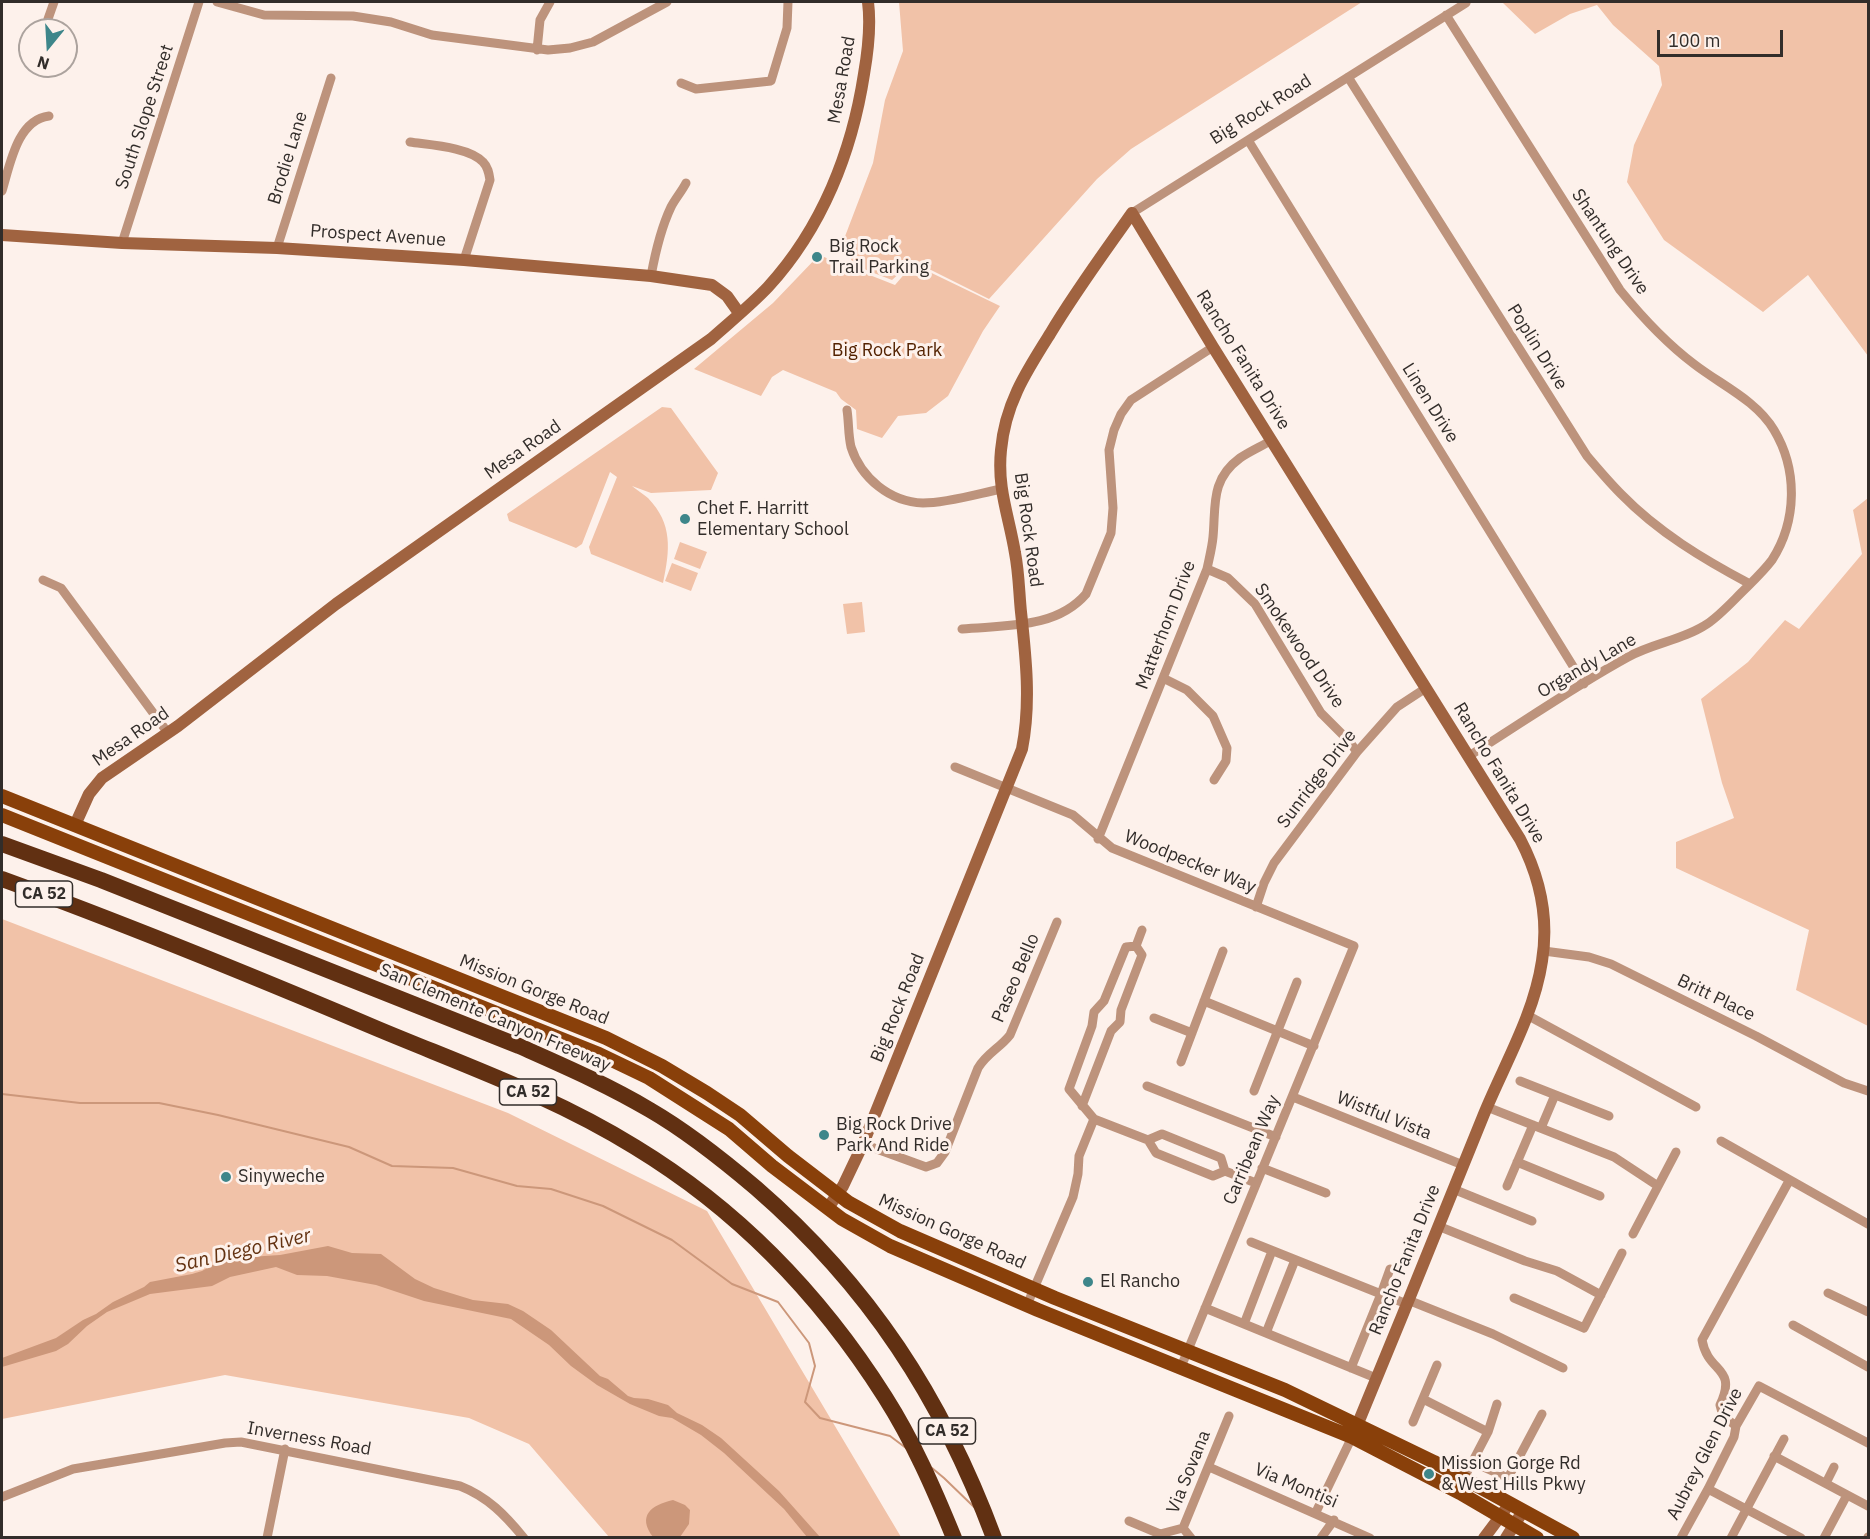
<!DOCTYPE html>
<style>
body{margin:0}
#map{position:relative;width:1870px;height:1539px;overflow:hidden;background:#fdf1eb;font-family:"IBM Plex Sans",sans-serif}
canvas{display:block}
.frame{position:absolute;inset:0;border:3px solid #322d2a;pointer-events:none}
.north{position:absolute;left:18px;top:18px;width:60px;height:60px;box-sizing:border-box;background:#fdf1eb;border:2px solid #aca39e;border-radius:50%;rotate:198deg;font-size:16px;font-weight:700;line-height:24px;text-align:center;color:#322d2a}
.north::after{content:'';display:block;margin:auto;width:21px;height:27px;background:#3e868a;clip-path:polygon(50% 0,100% 100%,50% 72%,0 100%)}
.scale{position:absolute;left:1657px;top:30px;width:126px;height:27px;box-sizing:border-box;border:3px solid #322d2a;border-top:0;padding-left:8px;font-size:18px;line-height:21px;white-space:nowrap;color:#322d2a;-webkit-text-stroke:4px #fdf1eb;paint-order:stroke}
</style>
<div id="map">
<canvas width="1870" height="1539"></canvas>
<div class="frame"></div>
<div class="north">N</div>
<div class="scale">100 m</div>
</div>
<script>
const c = document.querySelector('canvas').getContext('2d');
c.lineJoin = 'round';
function fill(path, color) { c.fillStyle = color; c.fill(path, 'evenodd'); }
function strokePath(path, color, width, dash) { c.strokeStyle = color; c.lineWidth = width; c.lineCap = dash ? 'butt' : 'round'; c.setLineDash(dash || []); c.stroke(path); }
function drawText(font, color, halo, rows, align = 'center') {
  c.font = font + ' "IBM Plex Sans",sans-serif'; c.lineWidth = 6; c.setLineDash([]); c.textBaseline = 'middle'; c.strokeStyle = halo; c.fillStyle = color; for (const [text, x, y, turn = 0] of rows) {
    c.save(); c.translate(x, y); c.rotate((+turn || 0) * Math.PI / 180); c.textAlign = isNaN(turn) ? turn : align; if (halo) c.strokeText(text, 0, 0); c.fillText(text, 0, 0); c.restore();
  }
}
fill(new Path2D(`
 M899,2H1362L1131,149L1097,179L989,299L913,261L892,280L853,265L844,239L873,163L885,100L903,51Z
 M1502,2H1868V356L1808,275L1763,312L1664,240L1627,182L1634,145L1662,85L1659,66L1613,25L1597,5L1570,14L1535,34Z
 M819,255L895,285L913,264L1000,306L983,331L948,396L926,413L898,416L882,438L857,429L856,410L841,399L836,392L783,370L772,377L761,396L694,369L773,303Z
 M662,407L671,408L718,473L711,490L651,493L632,486C637,490 643,494 648,498C673,524 670,550 663,583L591,554L589,547L617,477L610,472L582,544L576,548L509,521L507,514Z
 M1868,498V1026L1796,990L1809,930L1676,868V842L1734,818L1722,783L1701,699L1748,662L1785,620L1799,629L1862,554L1853,510Z
 M680,542L707,552L700,569L674,559Z
 M672,563L698,573L691,591L665,581Z
 M862,602L865,632L847,634L843,604Z
 M2,919L508,1113L707,1211L901,1537H609L529,1444L469,1418L225,1375L2,1419Z`), '#f1c2a8');
fill(new Path2D(`
 M328,1246L352,1253L381,1254L415,1279L434,1288L473,1300L508,1304L523,1311L551,1330L600,1376L608,1379L628,1396L634,1398L648,1399L668,1405L677,1413L702,1425L721,1438L779,1491L820,1537H807L784,1509L724,1453L701,1435L672,1418L659,1416L630,1404L597,1385L571,1366L549,1345L511,1319L424,1301L376,1285L327,1276L297,1275L276,1267L230,1277L212,1286L150,1294L107,1312L87,1326L68,1344L56,1351L2,1367V1358L56,1338L83,1320L96,1314L113,1302L144,1287L150,1282L192,1274L202,1271L218,1262L249,1257L280,1255Z
 M673,1500L685,1505L690,1510L689,1524L680,1537H653C637,1516 651,1505 673,1500Z`), '#cc977a');
strokePath(new Path2D(`
 M2,1094L80,1103H159L218,1115L349,1147L392,1166L453,1168L517,1186L551,1189L603,1206L672,1240L732,1284L778,1302L809,1343L815,1366L805,1402L820,1418L890,1436L906,1448
 M932,1468L944,1478L974,1507`), '#cc977a', 2);
strokePath(new Path2D(`
 M217,2L264,15L353,16L391,22L432,35L548,50L570,48L593,42L667,2
 M1446,15L1620,290C1642,317 1666,343 1694,364C1721,385 1756,400 1774,430C1798,470 1797,521 1772,560C1763,572 1752,582 1741,593C1731,603 1719,616 1707,624C1683,640 1653,643 1628,657C1573,687 1522,723 1469,756
 M48,19L54,2
 M537,50L540,20L550,2
 M1348,77L1587,456C1598,469 1609,482 1621,494C1658,532 1703,559 1750,584
 M681,83L696,89L771,81L787,28L788,2
 M1248,140L1584,684
 M410,142C430,145 469,147 483,162C488,167 489,173 490,180L464,260
 M2,191C10,165 17,120 49,116
 M1132,213L1466,3
 M122,243L199,2
 M277,248L331,78
 M651,276C655,254 661,228 671,207C675,199 682,191 686,183
 M847,410C849,423 848,434 851,447C861,478 890,502 923,503C947,503 977,494 1001,489
 M1207,569L1228,578L1255,604L1321,713L1349,741L1357,752
 M43,580L61,588L168,733
 M962,629C1005,625 1056,629 1086,594L1111,533L1113,508L1109,450L1114,430L1121,414L1131,400L1213,347
 M1163,678L1187,690L1213,716L1227,748L1226,761L1214,780
 M955,767L1073,815L1112,848L1354,946L1181,1367
 M1098,839L1207,569C1209,559 1212,548 1213,537C1216,506 1210,480 1240,458C1250,451 1262,446 1272,440
 M1256,907L1264,883L1274,863L1357,752L1397,707L1426,688
 M1136,946L1126,947L1104,1001L1094,1012L1092,1026L1069,1089L1094,1119L1148,1140L1156,1153L1213,1176L1225,1171L1256,1183
 M1136,946L1142,930
 M1544,951L1589,957L1611,964L1756,1036L1844,1083L1868,1091
 M1204,1001L1314,1046
 M1527,1015L1696,1107
 M1154,1018L1192,1033
 M1181,1062L1223,951
 M1520,1081L1609,1116
 M1147,1086L1276,1137
 M1254,1091L1297,982
 M1293,1097L1463,1165
 M1082,1106L1111,1031L1120,1022L1121,1010L1142,955L1136,946
 M1487,1107L1614,1157L1658,1186
 M1541,1128L1555,1095
 M1148,1140L1162,1134L1221,1158L1225,1171
 M1721,1141L1868,1224
 M863,1144L926,1167L937,1163L945,1152L978,1068C987,1053 1000,1048 1010,1035L1057,922
 M1517,1162L1600,1196
 M1262,1168L1326,1193
 M1507,1186L1533,1125
 M1453,1189L1532,1221
 M1438,1226L1525,1261L1557,1271L1601,1295
 M1633,1234L1676,1152
 M1251,1242L1381,1294L1390,1269
 M1828,1293L1868,1312
 M1514,1298L1584,1328L1622,1253
 M1408,1300L1493,1334L1563,1368
 M1027,1305L1073,1197L1078,1174L1079,1156L1094,1119
 M1205,1308L1376,1378
 M1244,1324L1272,1251
 M1793,1325L1868,1367
 M1266,1333L1295,1260
 M1351,1368L1381,1294L1407,1304
 M1423,1399L1488,1432
 M1413,1422L1437,1365
 M1736,1426L1723,1416L1720,1405C1738,1366 1708,1374 1702,1340L1789,1181
 M1774,1456L1868,1506
 M1472,1462L1508,1478L1542,1414
 M1209,1467L1370,1538
 M1464,1478L1488,1432L1497,1404
 M1826,1483L1834,1467
 M1708,1489L1801,1538
 M2,1497L73,1469L225,1443L241,1442L460,1486C488,1497 505,1515 524,1538
 M1316,1512L1352,1437
 M1129,1521L1160,1534L1183,1528
 M267,1538L285,1449
 M1191,1538L1183,1528L1229,1416
 M1321,1538L1334,1520
 M1681,1538L1708,1489L1734,1437L1736,1426L1759,1386L1868,1443
 M1731,1538L1784,1439
 M1824,1538L1847,1495
 M1868,1538V1537`), '#bd937c', 9);
strokePath(new Path2D(`
 M2,235L122,243L277,248L464,260L651,276L712,285L727,296L739,313
 M75,825L89,794L102,778L178,726L336,604L711,339C730,322 751,305 768,287C822,228 852,152 864,74C868,51 871,25 868,2
 M828,1208L843,1186L863,1144L1022,749C1031,704 1026,658 1021,612C1019,593 1019,573 1015,553C1009,516 997,489 1001,450C1005,404 1026,372 1050,334C1075,292 1104,253 1132,213L1213,347L1520,839C1540,877 1549,918 1542,961C1534,1015 1504,1065 1484,1114C1441,1220 1398,1327 1354,1433
 M1484,1538L1505,1510
 M1506,1538L1523,1511`), '#a06340', 12);
strokePath(new Path2D(`
 M2,796L606,1038L662,1066L707,1093L740,1115L788,1156L848,1202L900,1231L1055,1298L1285,1390L1434,1462L1573,1538
 M2,815L599,1054L649,1078L729,1129L772,1166L842,1219L890,1246L1038,1310L1352,1437L1460,1493L1537,1538`), '#89400a', 14);
strokePath(new Path2D(`
 M2,844L101,880L519,1046C564,1066 608,1085 650,1110C688,1132 723,1160 756,1188C869,1286 942,1398 994,1538
 M2,879C128,925 253,976 378,1029C464,1065 555,1097 635,1147C737,1209 821,1296 885,1397C913,1441 934,1489 954,1538`), '#613012', 16);
for (const [x, y, r, color] of [
 [817,257,6,"#3e868a"],
 [685,519,6,"#3e868a"],
 [824,1135,6,"#3e868a"],
 [226,1177,6,"#3e868a"],
 [1088,1282,6,"#3e868a"],
 [1429,1474,6,"#3e868a"]
]) { const dot = new Path2D(); dot.arc(x, y, r, 0, 2 * Math.PI); c.fillStyle = color; c.fill(dot); strokePath(dot, '#fdf1eb', 2); }
for (const [x, y, w] of [
 [44,894,57],
 [528,1092,57],
 [947,1431,57]
]) { const box = new Path2D(); box.roundRect(x - w / 2, y - 13, w, 26, 4.5); c.fillStyle = '#fdf1eb'; c.fill(box); strokePath(box, '#322d2a', 1.5); }
drawText('bold 16px', '#322d2a', null, [
 ["CA 52",44,894],
 ["CA 52",528,1092],
 ["CA 52",947,1431]
]);
drawText('18px', '#322d2a', '#fdf1eb', [
 ["Mesa Road",842,80,-80],
 ["Big Rock Road",1261,110,-32],
 ["South Slope Street",145,117,-72],
 ["Brodie Lane",288,158,-73],
 ["Prospect Avenue",378,236,4],
 ["Shantung Drive",1610,242,56],
 ["Poplin Drive",1537,347,58],
 ["Rancho Fanita Drive",1243,360,58],
 ["Linen Drive",1430,403,58],
 ["Mesa Road",523,450,-35],
 ["Big Rock Road",1028,530,82],
 ["Matterhorn Drive",1166,625,-69],
 ["Smokewood Drive",1299,646,56],
 ["Organdy Lane",1587,666,-30],
 ["Mesa Road",131,737,-35],
 ["Rancho Fanita Drive",1499,773,59],
 ["Sunridge Drive",1317,779,-53],
 ["Woodpecker Way",1190,862,22],
 ["Paseo Bello",1016,978,-67],
 ["Mission Gorge Road",534,990,22],
 ["Britt Place",1716,998,26],
 ["Big Rock Road",898,1008,-68],
 ["San Clemente Canyon Freeway",495,1018,23],
 ["Wistful Vista",1384,1116,22],
 ["Carribean Way",1252,1150,-67],
 ["Mission Gorge Road",952,1232,24],
 ["Rancho Fanita Drive",1405,1260,-68],
 ["Inverness Road",309,1439,10],
 ["Aubrey Glen Drive",1705,1454,-63],
 ["Via Sovana",1189,1472,-68],
 ["Via Montisi",1296,1486,23]
]);
drawText('18px', '#322d2a', '#fdf1eb', [
 ["Big Rock",829,247],
 ["Trail Parking",829,268],
 ["Chet F. Harritt",697,509],
 ["Elementary School",697,530],
 ["Big Rock Drive",836,1125],
 ["Park And Ride",836,1146],
 ["Sinyweche",238,1177],
 ["El Rancho",1100,1282],
 ["Mission Gorge Rd",1441,1464],
 ["& West Hills Pkwy",1441,1485]
], 'left');
drawText('18px', '#532200', '#fdf1eb', [
 ["Big Rock Park",887,351]
]);
drawText('italic 20px', '#643211', '#fdf1eb', [
 ["San Diego River",243,1251,-13]
]);
</script>
